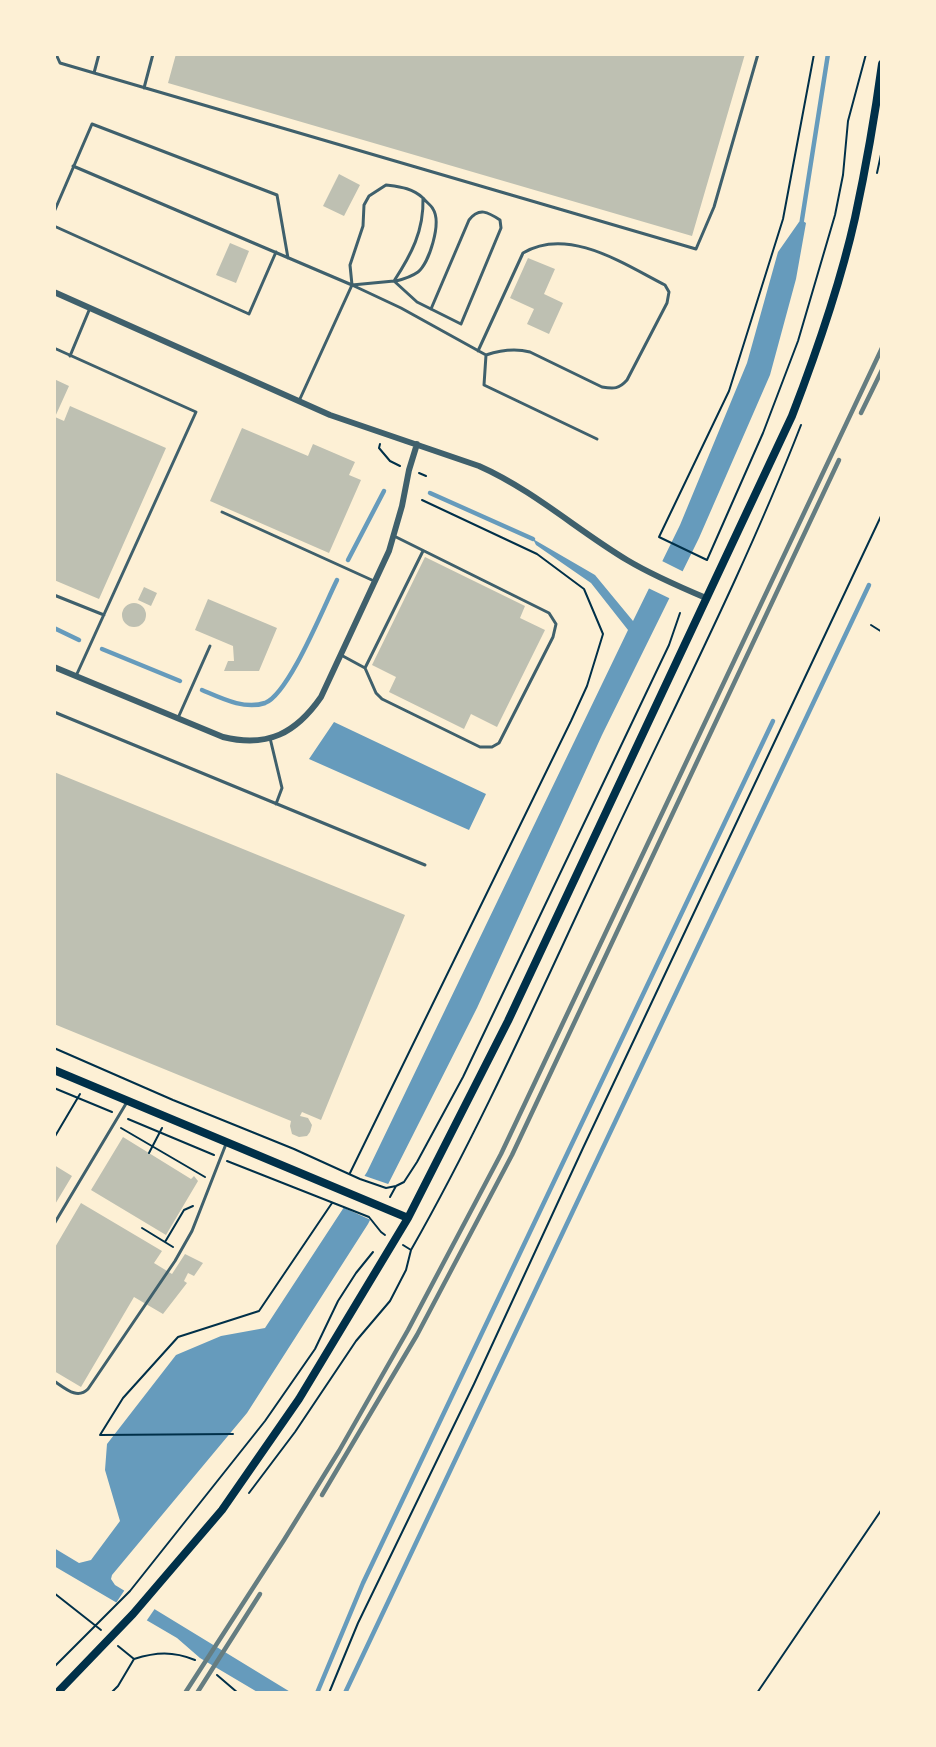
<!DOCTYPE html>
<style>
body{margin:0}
#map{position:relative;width:936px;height:1747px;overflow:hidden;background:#fdf0d5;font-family:"Open Sans",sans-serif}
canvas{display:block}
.frame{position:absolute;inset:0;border:56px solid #fdf0d5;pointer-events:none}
</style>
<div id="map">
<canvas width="936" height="1747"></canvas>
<div class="frame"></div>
</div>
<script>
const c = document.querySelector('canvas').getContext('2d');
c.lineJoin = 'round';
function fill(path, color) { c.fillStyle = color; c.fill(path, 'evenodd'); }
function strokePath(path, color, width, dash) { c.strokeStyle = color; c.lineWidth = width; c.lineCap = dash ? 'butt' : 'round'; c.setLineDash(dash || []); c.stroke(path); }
fill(new Path2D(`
 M803,221L806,223L796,279L770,375L699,538L602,735L477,1008L368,1224L247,1413L112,1575L111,1579L115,1585L292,1693H259L200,1658L177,1638L54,1566V1548L79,1563L91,1560L120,1521L105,1470L107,1444L176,1355L221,1336L265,1328L367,1172L628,630L591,583L536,545L533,539L595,575L633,621L680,525L747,363L778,252L799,222Z
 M334,722L486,794L469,830L309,759Z`), '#669bbc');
fill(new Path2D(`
 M660,560L684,572L671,599L646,587Z
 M362,1175L391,1185L373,1221L340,1206Z
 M126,1588L156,1607L145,1623L116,1603Z`), '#fdf0d5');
strokePath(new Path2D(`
 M801,226L828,54
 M430,493L533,539
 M348,560L384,491
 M54,628L79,640
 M102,649L180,681
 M202,690C221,698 244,710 265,703C289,694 324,606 337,580
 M317,1693L363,1583L773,721
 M345,1693L869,585`), '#669bbc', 4.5);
fill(new Path2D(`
 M176,54H745L692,236L168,83Z
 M339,174L360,185L344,216L323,206Z
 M230,243L249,251L236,283L216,275Z
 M528,258L555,269L544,294L563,303L549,334L527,324L534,309L510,298Z
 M54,379L69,386L55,417L64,421L70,406L166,448L99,599L54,580Z
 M242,428L308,456L313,444L355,462L349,475L361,480L329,553L210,501Z
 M425,557L525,606L520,618L545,630L497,727L471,714L464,729L389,692L396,677L372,665Z
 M144,587L157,593L151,606L138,600Z
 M208,599L277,628L259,671H224L228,661H234L233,646L195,630Z
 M122 615a12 12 0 1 1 24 0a12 12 0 1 1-24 0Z
 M54,772L405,915L321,1120L302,1112L300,1116L308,1118L312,1125L310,1132L307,1136L299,1137L292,1134L290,1126L291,1121L54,1024Z
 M123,1137L191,1179L194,1176L198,1181L166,1235L91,1190Z
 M54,1165L72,1176L54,1206Z
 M81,1203L162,1251L154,1263L172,1274L185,1254L203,1263L194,1276L188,1273L184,1281L187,1283L163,1314L134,1297L81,1387L54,1371V1249Z`), '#bec0b2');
strokePath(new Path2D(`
 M814,54L783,219L729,391L659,537L707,560L763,433L798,341L835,215L843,175L848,121L866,54
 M877,173L882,150
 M380,444L379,448L390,461L400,466
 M419,473L426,476
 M871,625L882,632
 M54,1048L173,1100L294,1149L360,1179L386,1188L396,1186L404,1182L417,1162L463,1077L669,645L680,613
 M54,1088L112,1112
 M128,1119L214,1155
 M121,1128L205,1177
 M54,1138L80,1094
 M149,1153L162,1128
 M227,1161L369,1217L381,1232L385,1235
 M350,1173L571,721L587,686L603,634L584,589L537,554L422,500
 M390,1197L396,1186
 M142,1228L173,1247
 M165,1242L184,1210L193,1206
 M411,1250C485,1120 545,981 609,846C674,707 745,569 801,425
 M233,1434L100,1435L123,1398L178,1337L259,1311L332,1203
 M249,1493L295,1432L356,1341L390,1301L406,1270L411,1250L403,1245
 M54,1593L101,1630
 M118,1646L134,1659
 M134,1659C156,1652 173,1651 195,1660
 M54,1667L130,1591L265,1421L315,1349L338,1301L356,1273L373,1252
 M217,1675L238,1693
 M111,1693L118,1686L134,1659
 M329,1693L358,1623L474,1384L583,1148L882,514
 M757,1693L882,1509`), '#003049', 2);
strokePath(new Path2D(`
 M56,54L60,63L696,249L714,207L758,54
 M94,73L99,54
 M144,88L153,54
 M73,166L352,285L299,401
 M386,185C401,187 412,188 423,198C424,231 411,255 394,281L352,285L350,265L363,226L364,205L369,196Z
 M54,212L92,124L277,195L288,258
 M54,226L249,314L276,252
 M394,281L417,302L461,324L501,228L500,220C488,212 479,207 469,220L431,309
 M396,281C404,279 411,277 418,272C429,263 442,223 433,209C431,205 426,202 423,198
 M352,285L401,308L486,355L484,385L597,439
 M54,348L196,412L76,676
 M478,351L523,253C568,226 624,264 665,285L669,292L667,303L627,380C619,389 614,389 602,387L530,352C514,348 501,350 486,355
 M70,356L90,308
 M222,512L374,581
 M54,595L104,615
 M341,655L365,668L376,693L382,699L480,747H492L499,743L553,637L556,624L549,613L394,536
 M365,668L423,551
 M54,712L425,865
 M178,718L210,646
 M270,738L282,788L276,804
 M54,1224L127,1102
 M54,1381C65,1388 77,1400 88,1389L175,1261L192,1231L226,1144`), '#3f606c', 3);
strokePath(new Path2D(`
 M54,292L330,415L479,466C533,490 577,530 627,560C652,575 680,587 706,598
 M54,667L223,737C268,748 296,733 321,697L389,551L402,506L409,470L417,444`), '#3f606c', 6);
strokePath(new Path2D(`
 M54,1070L408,1218
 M57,1693L133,1614L222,1510L299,1399L408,1218L508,1021L792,416C817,351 840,285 855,218C866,167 875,115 882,64`), '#003049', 8);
strokePath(new Path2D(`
 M861,413L882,370
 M322,1495L417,1335L512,1155L839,460
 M185,1693L284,1540L339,1451L408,1330L501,1154L882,348
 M197,1693L260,1594`), '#657d81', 4.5);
</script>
